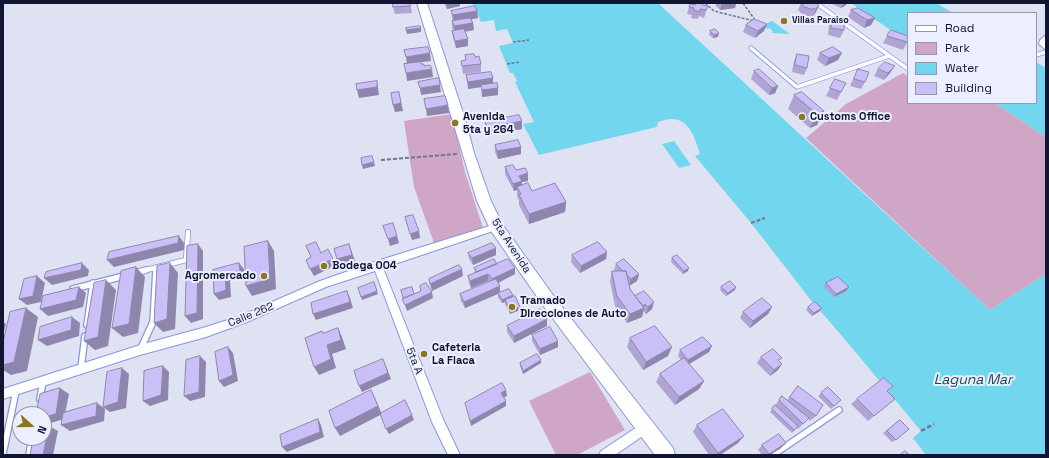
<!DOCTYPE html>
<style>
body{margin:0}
#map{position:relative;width:1049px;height:458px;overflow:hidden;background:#dee2f2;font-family:"Space Grotesk",sans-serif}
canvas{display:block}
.frame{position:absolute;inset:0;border:4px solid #111531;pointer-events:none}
.legend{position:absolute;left:907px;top:12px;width:130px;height:92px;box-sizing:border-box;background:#ebefff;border:1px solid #9498ad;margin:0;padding:5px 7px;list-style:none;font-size:12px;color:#111531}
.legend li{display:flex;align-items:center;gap:8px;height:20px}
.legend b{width:20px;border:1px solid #9498ad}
.north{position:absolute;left:12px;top:406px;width:40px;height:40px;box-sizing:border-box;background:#ebefff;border:1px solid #9498ad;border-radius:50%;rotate:111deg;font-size:11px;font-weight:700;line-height:16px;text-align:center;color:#111531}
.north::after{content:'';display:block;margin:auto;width:14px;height:18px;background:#8d771c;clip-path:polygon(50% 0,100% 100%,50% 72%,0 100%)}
</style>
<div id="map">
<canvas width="1049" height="458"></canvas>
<div class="frame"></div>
<ul class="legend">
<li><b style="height:5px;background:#fff"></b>Road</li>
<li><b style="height:11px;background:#cfa6c5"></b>Park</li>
<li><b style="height:11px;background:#72d6ee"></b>Water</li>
<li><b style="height:11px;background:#cbbff7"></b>Building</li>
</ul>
<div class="north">N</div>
</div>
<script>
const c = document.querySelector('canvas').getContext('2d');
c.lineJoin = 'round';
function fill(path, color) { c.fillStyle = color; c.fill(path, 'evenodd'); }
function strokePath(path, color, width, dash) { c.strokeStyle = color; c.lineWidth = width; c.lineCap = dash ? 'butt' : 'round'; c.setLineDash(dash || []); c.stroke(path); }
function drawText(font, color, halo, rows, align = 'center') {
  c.font = font + ' "Space Grotesk",sans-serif'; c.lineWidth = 4; c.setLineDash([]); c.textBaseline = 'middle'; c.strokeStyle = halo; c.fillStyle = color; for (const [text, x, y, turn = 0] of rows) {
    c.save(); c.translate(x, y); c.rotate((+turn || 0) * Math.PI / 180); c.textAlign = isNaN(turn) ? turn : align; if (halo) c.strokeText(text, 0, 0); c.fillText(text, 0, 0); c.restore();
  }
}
fill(new Path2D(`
 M903,73L908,76V103H995L1046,137V274L990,310L806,138L846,104Z
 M452,114L465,172L483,228L434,243L414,187L404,121Z
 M590,372L625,430L577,455H556L529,401Z`), '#cfa6c5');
fill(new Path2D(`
 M473,3H658L990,310L1046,274V455H926L913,438L921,431L848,343L810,299L751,223L695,156L700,154C693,132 686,111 658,122L657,127L539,155L523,124L534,122L515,82L517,81L513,73H510L499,46L513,43L507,29L496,31L494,20L481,22Z
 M851,3H936L953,13H908V42Z
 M772,21L790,34L773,33L771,29L759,27Z
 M1036,62L1046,68V137L995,103H1036Z
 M674,141L691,165L679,168L662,144Z`), '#72d6ee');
fill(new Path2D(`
 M675,15L770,103L769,104L672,16Z`), '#dee2f2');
const serviceFar2 = new Path2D(`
 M816,3L908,69
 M751,48L797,87L889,56
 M1036,55L1046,52`);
const serviceFar1 = new Path2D(`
 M142,271L186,260L188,232
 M156,271V268`);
const service = new Path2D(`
 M135,273L146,270
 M73,289L124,276
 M87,325L93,283
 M141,348L153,322L156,270
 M81,368L85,336
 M40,399L43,381
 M3,454L16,391
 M29,455L32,438
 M773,455L839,410`);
const minor = new Path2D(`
 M1046,35V50L1039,44L1040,40Z
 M496,224L499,225L500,227L499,229L383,268L443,419L460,455H448L432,422L375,271L326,287L247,322L206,337L140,355L3,399V389L140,345L206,327L240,316L320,281L377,261Z
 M646,421L650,423L652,427L650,431L615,455H599L601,451Z`);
const trunk = new Path2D(`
 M417,3H427L465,119L474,153L491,201L502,224L555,298L673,448L675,455H655L545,308L491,231L477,201Z`);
strokePath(serviceFar2, '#8896df', 5);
strokePath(serviceFar1, '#8896df', 6);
strokePath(service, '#8896df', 8);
strokePath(minor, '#8896df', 2);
strokePath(trunk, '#8896df', 2);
strokePath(new Path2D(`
 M705,3L714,11L754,21
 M743,3L755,20
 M513,42L529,40
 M507,64L520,62`), '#72768c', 1.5, [3, 1.5]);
strokePath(new Path2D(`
 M381,160L457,154
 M751,223L765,218`), '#72768c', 2, [4, 2]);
strokePath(new Path2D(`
 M921,431L934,424`), '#72768c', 2.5, [4.5, 2.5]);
strokePath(serviceFar2, '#fff', 3.5);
strokePath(serviceFar1, '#fff', 4.5);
strokePath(service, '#fff', 5.5);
fill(minor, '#fff');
fill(trunk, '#fff');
fill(new Path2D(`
 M410,3L412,13L395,14L393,7Z
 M444,3H460V6L447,9Z
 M716,3H736L735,8L720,10L716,6Z
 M801,3L819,5L816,12L813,16H808L802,14L798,10Z
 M830,3H847L846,5L841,8Z
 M703,5L708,6L704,18L699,16L698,19L691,18L692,15L687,14L689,7Z
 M851,10L875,18L871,25L864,28L848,17Z
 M451,11H477L478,18L471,19L473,23L474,30L465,32L468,39V46L456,48L453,38L452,31H454L452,28V21H453L452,18Z
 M833,17L844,30L840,38L828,35L829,25Z
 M767,24L764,31L755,38L743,32L746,25Z
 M710,31L718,37L713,38L709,35Z
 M887,36L908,41L903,50L883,43Z
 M820,53L838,60L825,66L817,60Z
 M797,54L807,68L804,75L792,72L794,61Z
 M465,55L475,57L481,64V72L463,74L461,61L466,60Z
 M858,69L865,82L861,89L850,86Z
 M878,69L890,73L884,80L874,76Z
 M754,71L778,86L775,93L769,95L751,79Z
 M466,75L493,78V83L498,88V95L482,97L481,87L468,89L467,83Z
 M846,83L837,100L826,96L830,88Z
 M794,95L824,111L817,125L810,128L788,109Z
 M485,122L522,129L488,135L485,129Z
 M495,145L521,154L498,159L495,152Z
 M505,167L516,170L528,181L522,182V185L532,191L566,202L565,212L529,224L519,205V200L517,197V190L514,191L505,174Z
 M496,248V255L473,265L469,259L468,253Z
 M607,252L606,259L580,273L571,262L572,255Z
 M672,258L688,271L683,274L671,262Z
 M497,264L515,274L498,283L500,293L513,295V297L520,310L510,314L505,304V302L502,303L498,297V294L465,308L461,301L460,294L489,282L488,281L471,288L469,283L468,276L475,273L474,268Z
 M616,264L639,274L637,281L629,286L630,289L635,296L652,309L646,314L643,311L642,317L627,323L615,306L610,281L612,271H615L614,270Z
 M826,283L849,287L846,291L834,297L823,286Z
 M721,287L735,290L726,296L720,290Z
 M772,307L768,314L750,328L740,318L743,312Z
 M808,307L820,311L812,316L806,310Z
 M507,326H547L514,343L507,332Z
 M532,335L558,347L540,355L532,341Z
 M630,338L668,356L643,370L627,347Z
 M680,350L709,352L689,364L704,381L699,389L675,405L656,382L660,374L681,360L678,356Z
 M761,357L779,361L778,370L770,376L757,363Z
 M520,363H541L523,374L520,366Z
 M798,386L816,416L810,421L808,419L798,429L797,428L792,433L770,412L782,396L787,400Z
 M887,391L895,399L868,421L851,404L857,399Z
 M821,393L841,400L831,409L818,396Z
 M900,420L896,440L892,442L883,433Z
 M697,425L738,443L720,455H709L693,432Z
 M762,445L781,448L770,455H762L758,450Z`), '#afa4d4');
fill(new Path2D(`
 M446,3H460V6L447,9Z
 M722,3H736L735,8L720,10Z
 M843,3H847L846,5L841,8Z
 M819,5L816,12L813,16L816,9Z
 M477,11L478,18L454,23L453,15Z
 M875,18L871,25L864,28L867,20Z
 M473,23L474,30L455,33L454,26Z
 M767,24L764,31L755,38L758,31Z
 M421,28V32L407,34L406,30Z
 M719,33L718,37L713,38L714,35Z
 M468,39V46L456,48L455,41Z
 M430,53L431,61L407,64L406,57Z
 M842,53L838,60L825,66L829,58Z
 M895,66L890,73L884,80L888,73Z
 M432,69L433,77L407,81L406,73Z
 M493,78V85H481V87L468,89V82Z
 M377,81L379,95L359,98L357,90Z
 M440,85L441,92L421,95L420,88Z
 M778,86L775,93L769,95L772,88Z
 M498,88V95L482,97V90Z
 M399,92L403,111L395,112L393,105Z
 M448,105L449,113L427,116L426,109Z
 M824,111L817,125L810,128L817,114Z
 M522,121V129L488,135L487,128Z
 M521,147V154L498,159L497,151Z
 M374,162L375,166L363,169L362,165Z
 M528,173V181L522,182V188L517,187V190L514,191L513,184L519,176Z
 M566,202L565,212L529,224V214Z
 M419,231L420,238L412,240L410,234Z
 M179,236L184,243V250L114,267L107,260Z
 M397,236L399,243L390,246L388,239Z
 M268,241L274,251L276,289L252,296L246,286Z
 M198,244L203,251V319L191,323L185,316Z
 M349,244L355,261L340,266L337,259Z
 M496,248V255L473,265L472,258Z
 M607,252L606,259L580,273L581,266Z
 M333,259L336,265L314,276L310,269Z
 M82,263L89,270L88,276L52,285L44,278Z
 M170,263L178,273L175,329L163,332L154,323Z
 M239,263L244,269V277L230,281L231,297L219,300L214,294L225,275Z
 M136,267L145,277L138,333L123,337L112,328Z
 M515,268V274L492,286V279Z
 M689,268L688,271L683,274L684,271Z
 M462,269L463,276L432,291L430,284Z
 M488,274V281L471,288L470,281Z
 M639,274L637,281L629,286L631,279Z
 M37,276L45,283L41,302L27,305L19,299Z
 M106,280L116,290L108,346L95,350L84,341Z
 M500,286V293L465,308L464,302Z
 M79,287L86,293L83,307L48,316L40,309Z
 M736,287L735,290L726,296L728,293Z
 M849,287L846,291L834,297L836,294Z
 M347,291L350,298L353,308L316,320L313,314Z
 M377,291L378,294L362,300L361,297Z
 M432,292L433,298L407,311L405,305Z
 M513,295V298L505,300V302L502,303V300Z
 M654,302L652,309L646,314L648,307Z
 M645,304L642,317L627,323L630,314L641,308Z
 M520,307V310L510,314V311Z
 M772,307L768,314L750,328L753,321Z
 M26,308L38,317L27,371L11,375L3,370V365Z
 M822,308L820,311L812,316L814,313Z
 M72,317L80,323L79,336L47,346L38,340Z
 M547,319V326L514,343V336Z
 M3,322L6,324L3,335Z
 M338,328L342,337L346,349L332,354L336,368L319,375L314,367Z
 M558,341V347L540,355V349Z
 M712,346L709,352L686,366L688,360Z
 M228,347L233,353L238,381L224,387L219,381Z
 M672,347L668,356L643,370L646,362Z
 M200,356L206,362L205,397L190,401L184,396Z
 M383,359L391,379L362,392L359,386Z
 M541,360V363L523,374V371Z
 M782,364L778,370L770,376L774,370Z
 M163,366L169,372L168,400L150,406L143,401Z
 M122,368L129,374L126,408L110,412L103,407Z
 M704,381L699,389L675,405L679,397Z
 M60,388L69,394L64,419L44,425V417Z
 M371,390L382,414L340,436L335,428Z
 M506,390L507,396L501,399V393Z
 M506,401V406L471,426L470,421Z
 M97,403L105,409L104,421L70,431L61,425Z
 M412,415L414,420L389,434L386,429Z
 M318,419L321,425L324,437L287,452L282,447Z
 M49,426L58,431L53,455H43Z
 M744,436L738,443L720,455H716L718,453Z
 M786,443L781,448L770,455H768Z`), '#8e86ad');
const building = new Path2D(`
 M393,3H410V6L393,7Z
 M696,3H703L702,5L708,6L706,10L700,9V12L693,10L694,8L689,7L690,4L695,5Z
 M801,3H816L819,5L816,9H811L805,7Z
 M475,6L477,11L453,15L451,11Z
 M858,8L875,18L867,20L851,10Z
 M833,17L844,20V30L831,28Z
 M470,18L473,23L454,26L452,21Z
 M754,19L767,24L758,31L746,25Z
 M420,26L421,28L406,30V28Z
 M464,29L468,39L455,41L452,31Z
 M715,29L719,33L714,35L710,31Z
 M891,30L908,36V41L907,42L887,36Z
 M428,47L430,53L406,57L404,50Z
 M833,47L842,53L829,58L820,53Z
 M474,54L475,57L479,56L481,64L462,66L461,61L466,60L465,55Z
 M797,54L809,56L807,68L795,65Z
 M420,62L421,64H424V66L430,65L432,69L406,73L404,64Z
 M885,62L895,66L888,73L878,69Z
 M759,69L778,86L772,88L754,71Z
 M858,69L869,72L865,82L854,79Z
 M491,72L493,78L468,82L466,75Z
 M439,78L440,85L420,88L418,82Z
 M835,79L846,83L841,92L830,88Z
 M377,81V87L357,90L356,84Z
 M497,83L498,88L482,90L481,85Z
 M399,92L401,103L393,105L391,93Z
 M802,92L824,111L817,114L794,95Z
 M445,96L448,105L426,109L424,99Z
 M519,115L522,121L487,128L485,122Z
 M518,140L521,147L497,151L495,145Z
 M372,156L374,162L362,165L361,158Z
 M513,165L516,170L525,168L528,173L519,176L522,181L513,184L505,167Z
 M528,183L532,191L555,183L566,202L529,214L519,195L521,194L517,187Z
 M413,215L419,231L410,234L405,217Z
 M393,223L397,236L388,239L383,226Z
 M179,236L178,243L107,260L109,252Z
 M268,241L270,279L246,286L244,247Z
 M316,242L321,253L328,249L333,259L310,269L306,260L311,257L306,246Z
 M598,242L607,252L581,266L572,255Z
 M492,243L496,248L472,258L468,253Z
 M198,244L197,313L185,316L187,246Z
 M349,244L352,255L337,259L334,249Z
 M677,255L689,268L684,271L672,258Z
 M494,259L497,264L477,272L474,268Z
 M508,259L515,268L492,279L488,274L470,281L468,276Z
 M624,259L639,274L631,279L627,275L626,271H623L616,264Z
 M82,263L81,270L44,278L46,272Z
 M170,263L167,319L154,323L157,266Z
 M239,263L240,271L225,275L226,290L214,294L213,270Z
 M459,265L462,269L430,284L429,279Z
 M136,267L129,324L112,328L121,271Z
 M612,271H626L630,289L644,308L630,314L617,296Z
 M37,276L33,296L19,299L24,279Z
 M838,277L849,287L836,294L826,283Z
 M496,279L500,286L464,302L460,294Z
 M106,280L98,337L84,341L94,283Z
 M730,281L736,287L728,293L721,287Z
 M374,282L377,291L361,297L358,288Z
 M426,283L432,292L405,305L402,299L421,291L420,286Z
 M79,287L76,300L40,309L43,296Z
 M412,287L414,294L403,298L401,290Z
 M509,289L513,295L502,300L498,293Z
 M347,291L350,302L313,314L311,303Z
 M644,291L654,302L648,307L645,304L643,306L635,296Z
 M515,296L520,307L510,311L505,300Z
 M762,298L772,307L753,321L743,312Z
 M815,302L822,308L814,313L808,307Z
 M26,308L14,362L3,365V342L10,312Z
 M540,309L547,319L514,336L507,326Z
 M72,317L71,330L38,340L40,327Z
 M655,326L672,347L646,362L630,338Z
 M550,327L558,341L540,349L532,335Z
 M338,328L341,340L327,345L331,359L314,367L305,338L322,331L323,333Z
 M703,337L712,346L688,360L680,350Z
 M228,347L233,375L219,381L215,352Z
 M773,349L782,358L778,360L782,364L774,370L761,357Z
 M537,354L541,360L523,371L520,363Z
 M200,356L199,392L184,396L186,360Z
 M684,358L704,381L679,397L660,374Z
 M383,359L388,373L359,386L354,371Z
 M163,366L161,395L143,401L144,371Z
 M122,368L118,402L103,407L107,372Z
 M884,378L893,386L887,391L895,399L874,416L857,399Z
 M502,383L506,390L501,393L506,401L470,421L465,403Z
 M798,386L823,405L816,416L790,397Z
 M828,387L841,400L834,406L821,393Z
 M60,388L56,414L44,417V414H36L40,394Z
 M371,390L378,406L335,428L329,411Z
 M782,396L809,418L803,424L779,400Z
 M405,400L412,415L386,429L380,414Z
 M97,403L96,416L61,425L63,413Z
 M775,405L798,426L794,430L772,409Z
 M723,409L744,436L718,453L697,425Z
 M318,419L320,432L282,447L280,435Z
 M900,420L909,429L896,440L887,431Z
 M49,426L43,455H30L33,438H44V427Z
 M779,434L786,443L769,454L762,445Z
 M905,451L910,455H900Z`);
fill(building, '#cbbff7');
strokePath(building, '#8e86ad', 1);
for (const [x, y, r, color] of [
 [784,21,4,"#8d771c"],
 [802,117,4,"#8d771c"],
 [455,123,4,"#8d771c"],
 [324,266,4,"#8d771c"],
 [264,276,4,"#8d771c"],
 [512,307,4,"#8d771c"],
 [424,354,4,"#8d771c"]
]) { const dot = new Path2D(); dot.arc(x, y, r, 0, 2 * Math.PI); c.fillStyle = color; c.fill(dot); strokePath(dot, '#ebefff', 1.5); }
drawText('bold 9px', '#111531', '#ebefff', [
 ["Villas Paraiso",792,21]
], 'left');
drawText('bold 11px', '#111531', '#ebefff', [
 ["Avenida",463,117],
 ["5ta y 264",463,130],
 ["Customs Office",810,117],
 ["Bodega 004",332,266],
 ["Agromercado",256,276,"right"],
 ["Tramado",520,301],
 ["Direcciones de Auto",520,314],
 ["Cafeteria",432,348],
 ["La Flaca",432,361]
], 'left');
drawText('11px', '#111531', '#ebefff', [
 ["5ta Avenida",511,246,57],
 ["Calle 262",251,315,-22],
 ["5ta A",414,361,69]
]);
drawText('italic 14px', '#1a4852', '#ebefff', [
 ["Laguna Mar",973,380]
]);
</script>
